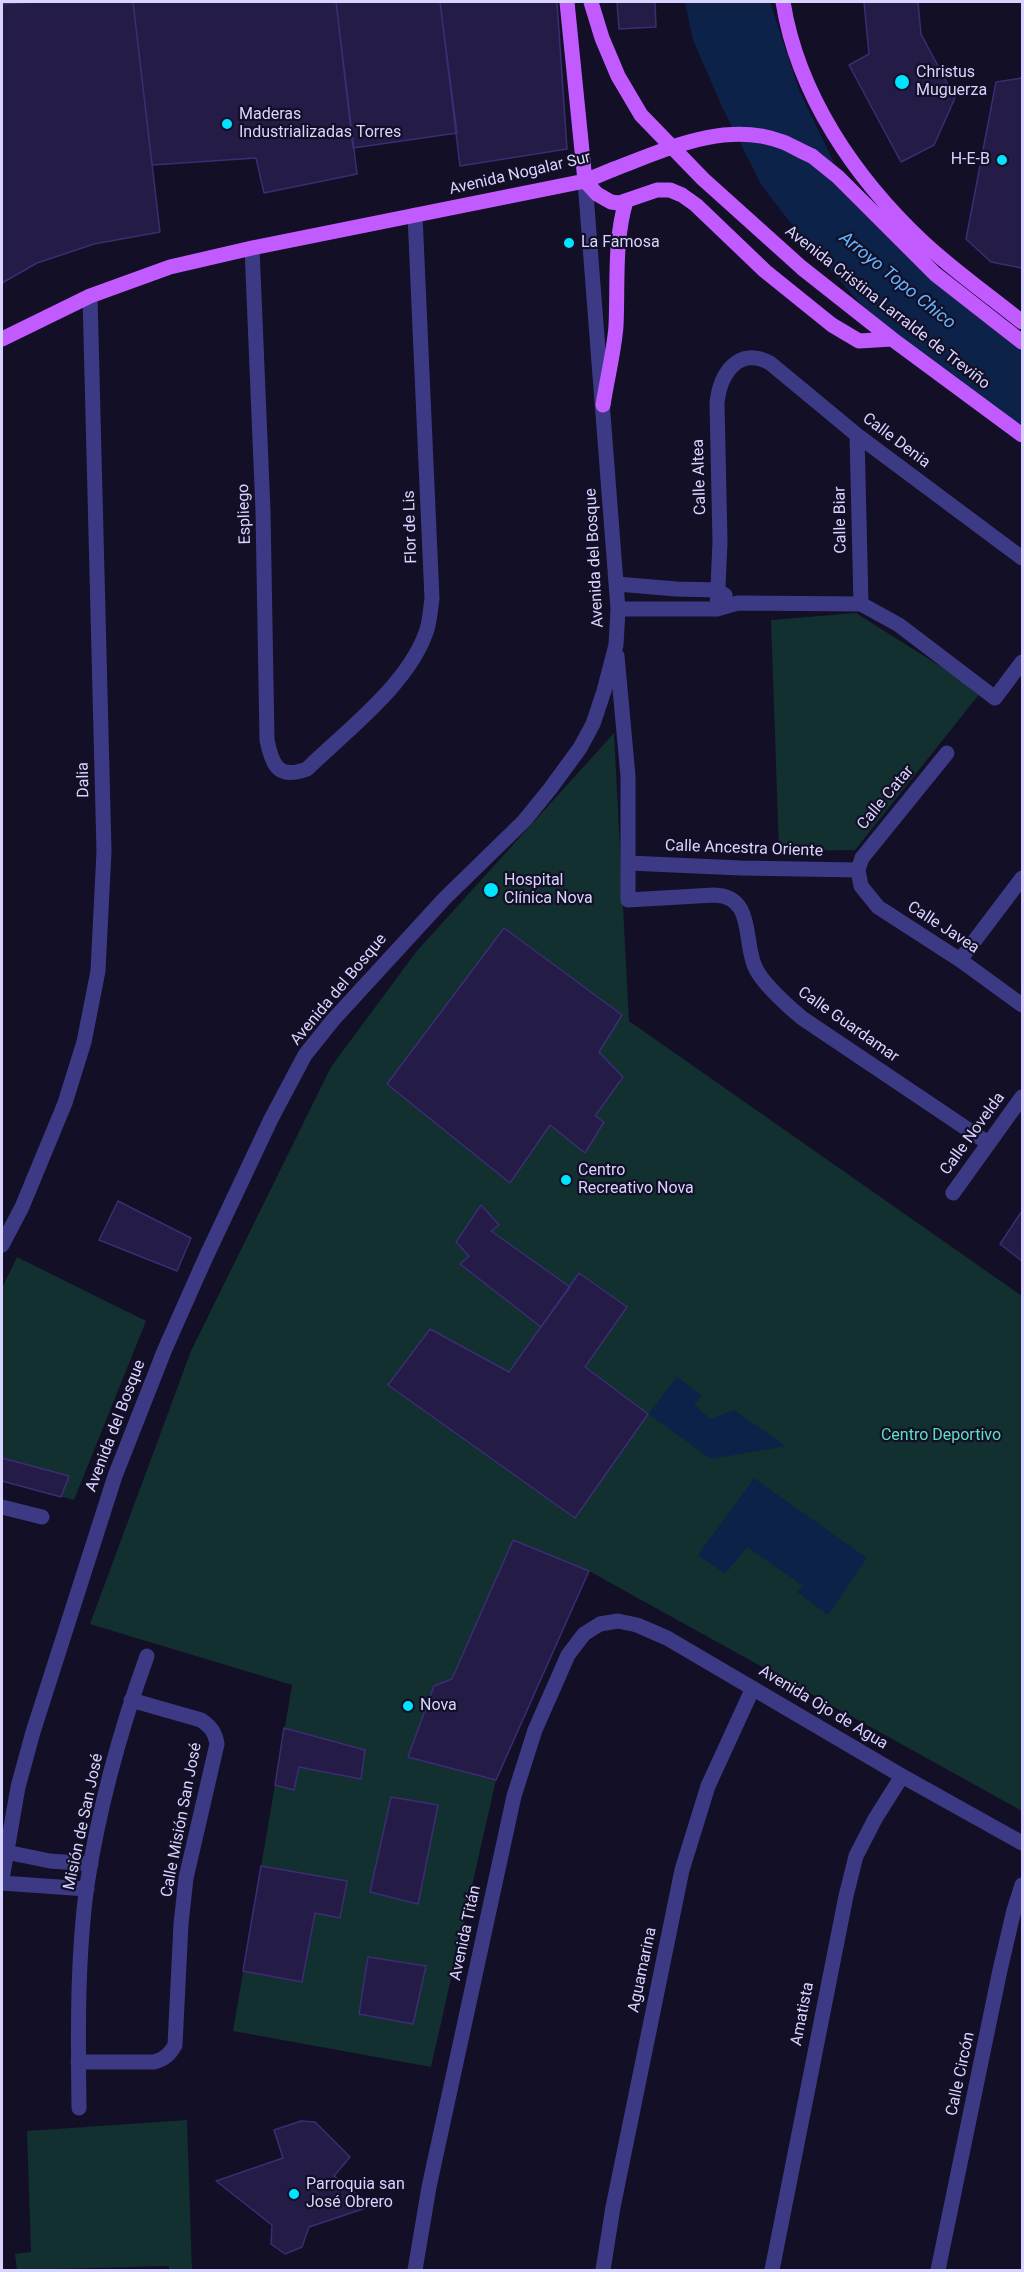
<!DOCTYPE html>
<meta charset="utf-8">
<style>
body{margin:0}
#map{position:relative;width:1024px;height:2272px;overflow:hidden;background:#130f26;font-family:Roboto,sans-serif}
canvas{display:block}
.frame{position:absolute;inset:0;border:3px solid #d9d4ff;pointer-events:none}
</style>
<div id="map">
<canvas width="1024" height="2272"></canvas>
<div class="frame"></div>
</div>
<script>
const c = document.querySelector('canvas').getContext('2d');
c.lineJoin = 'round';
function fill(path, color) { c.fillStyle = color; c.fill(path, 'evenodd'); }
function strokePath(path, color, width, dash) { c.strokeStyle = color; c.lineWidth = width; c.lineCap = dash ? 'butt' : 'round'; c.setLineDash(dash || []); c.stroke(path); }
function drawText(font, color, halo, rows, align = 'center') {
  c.font = font + ' Roboto,sans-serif'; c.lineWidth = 4.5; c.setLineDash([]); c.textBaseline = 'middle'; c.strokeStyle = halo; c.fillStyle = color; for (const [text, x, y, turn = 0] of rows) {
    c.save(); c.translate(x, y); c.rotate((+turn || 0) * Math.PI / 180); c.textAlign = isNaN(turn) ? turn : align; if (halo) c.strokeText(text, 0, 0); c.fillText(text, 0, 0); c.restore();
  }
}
fill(new Path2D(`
 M856,613L981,692L855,850L779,851L771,620Z
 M614,733L629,1021L1022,1296V1811L589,1571L496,1780L431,2067L233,2031L292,1685L90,1624L191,1351L331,1067L416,952Z
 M17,1257L146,1321L74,1500L2,1481V1288Z
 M187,2120L192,2270H169V2266L17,2270L15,2254L31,2252L27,2131Z`), '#12302f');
fill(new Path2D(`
 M685,2H770L799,90L854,204L935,274L1022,340V435L892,339L807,244L762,186L723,109L693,40Z
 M677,1377L702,1396L694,1405L711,1419L734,1410L786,1446L711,1459L648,1414Z
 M754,1478L867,1558L828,1615L797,1592L803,1586L747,1547L725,1574L698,1555Z`), '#0c2248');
const building = new Path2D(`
 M34,2H133L160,232L94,244L37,263L2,283V4Z
 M133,2H336L357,174L264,193L256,158L152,165Z
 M336,2H440L457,133L353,148Z
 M440,2H557L567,149L460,166Z
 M617,2H655L656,27L619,29Z
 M864,2H918L921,34L955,98L934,145L901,162L849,65L869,54Z
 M1022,78V268L991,262L966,239L996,82Z
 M504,928L622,1015L599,1052L623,1077L595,1116L604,1122L585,1153L550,1125L510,1183L387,1084Z
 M118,1201L191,1238L177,1271L99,1240Z
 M481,1205L499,1225L491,1231L570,1287L541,1327L460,1264L469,1256L456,1242Z
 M1022,1211V1261L1000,1244Z
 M579,1273L627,1307L585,1367L648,1414L575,1518L388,1385L430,1329L509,1372Z
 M2,1458L69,1476L61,1497L2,1481Z
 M513,1540L589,1571L496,1780L408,1757L434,1686L452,1679Z
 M284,1728L365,1750L361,1779L299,1767L294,1790L275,1785Z
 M391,1797L438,1805L418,1904L370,1892Z
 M261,1866L347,1881L340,1918L315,1913L302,1982L243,1971Z
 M368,1957L426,1966L413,2024L359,2014Z
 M301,2121L315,2122L350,2157L334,2176L372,2206L309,2227L302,2247L285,2254L271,2244L272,2225L216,2181L283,2158L274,2130Z`);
fill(building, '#241b47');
strokePath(building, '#3b2d73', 1.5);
strokePath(new Path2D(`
 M252,248L263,511L267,740C272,765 278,780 307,769C346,731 406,686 425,635C430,624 430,611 432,599L415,215
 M857,435L861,604
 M617,584L676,589L717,590L725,595
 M618,609H717L738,603L861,604L899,625L995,698L1022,662
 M717,609L720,542L717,403C720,374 738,346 770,363L857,435L1022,558
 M617,656L628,776V900L714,895C755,896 743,941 755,967C762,983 789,1007 802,1018L988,1143
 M947,753L862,858L858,870L861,886L878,907L960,960L1022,1005
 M628,863L741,868L858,870
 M960,960L1022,878
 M953,1193L1022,1097
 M2,1245L22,1207L65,1103L84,1042L98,971L104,851L90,296
 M2,1507L42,1517
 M6,1852L50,1861L91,1864
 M2,1879L18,1787L33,1732L115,1476L165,1349L205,1259L271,1119L305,1055L333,1020L445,898L524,821L550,789L580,748L593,724L604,691L616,645L618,609L585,181
 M2,1883L87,1889
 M78,2062H154C165,2059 170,2054 175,2045L181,1924L186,1878L217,1744C215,1732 211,1727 201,1720L131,1700
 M79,2108C78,2035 77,1958 87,1885C99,1807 120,1731 147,1656
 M415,2270L429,2187L514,1796L535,1730L568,1655L584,1634L600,1624L618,1621L637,1625L667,1638L902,1776L1022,1843
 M603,2270L613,2207L682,1870L708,1786L753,1688
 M772,2270L846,1896L856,1856L875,1819L902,1776
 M938,2270L1000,1970L1014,1910L1022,1885`), '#3d3a85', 15);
strokePath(new Path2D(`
 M567,2L585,181L597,194L611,202L619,203L657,190H670L682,195L696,205L765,271L832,325L859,341L892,339
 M591,2L602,38L618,76L641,115L703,179L802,268L892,339L1022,435
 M783,2C798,95 855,178 923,242C954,271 990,296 1022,322
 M812,156L838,177L935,274L1022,342
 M2,339L90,296L170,267L252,248L585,181L614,169
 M603,405C607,379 614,352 616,326C618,284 614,241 626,201`), '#c25bff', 15);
strokePath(new Path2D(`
 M614,169C667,149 726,120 783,142C793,146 802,152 812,156`), '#c25bff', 15);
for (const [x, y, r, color] of [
 [902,82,8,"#00e5ff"],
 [227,124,6,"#00e5ff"],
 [1002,160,6,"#00e5ff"],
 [569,243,6,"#00e5ff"],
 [491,890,8,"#00e5ff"],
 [566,1180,6,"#00e5ff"],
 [408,1706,6,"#00e5ff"],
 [294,2194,6,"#00e5ff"]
]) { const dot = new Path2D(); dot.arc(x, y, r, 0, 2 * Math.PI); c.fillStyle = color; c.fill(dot); strokePath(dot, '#130f26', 2); }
drawText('16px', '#d9d4ff', '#130f26', [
 ["Christus",916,73],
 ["Muguerza",916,91],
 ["Maderas",239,115],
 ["Industrializadas Torres",239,133],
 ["H-E-B",990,160,"right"],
 ["La Famosa",581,243],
 ["Hospital",504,881],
 ["Clínica Nova",504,899],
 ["Centro",578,1171],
 ["Recreativo Nova",578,1189],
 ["Nova",420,1706],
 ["Parroquia san",306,2185],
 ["José Obrero",306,2203]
], 'left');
drawText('16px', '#d9d4ff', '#130f26', [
 ["Avenida Nogalar Sur",520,174,-13],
 ["Avenida Cristina Larralde de Treviño",887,308,38],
 ["Calle Denia",896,441,37],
 ["Calle Altea",700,477,-92],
 ["Espliego",245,514,-92],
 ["Calle Biar",841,520,-91],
 ["Flor de Lis",411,527,-92],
 ["Avenida del Bosque",595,558,-93],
 ["Dalia",84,780,-91],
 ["Calle Catar",886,798,-50],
 ["Calle Ancestra Oriente",744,849,2],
 ["Calle Javea",943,928,33],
 ["Avenida del Bosque",339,990,-50],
 ["Calle Guardamar",848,1025,35],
 ["Calle Novelda",973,1134,-54],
 ["Avenida del Bosque",116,1426,-69],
 ["Avenida Ojo de Agua",823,1708,31],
 ["Calle Misión San José",182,1820,-79],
 ["Misión de San José",84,1822,-78],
 ["Avenida Titán",466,1933,-78],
 ["Aguamarina",643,1970,-78],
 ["Amatista",803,2014,-79],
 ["Calle Circón",961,2074,-78]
]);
drawText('16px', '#5fe0c0', '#130f26', [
 ["Centro Deportivo",941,1436]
]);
drawText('italic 18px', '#62b6ff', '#130f26', [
 ["Arroyo Topo Chico",897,281,39]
]);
</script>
